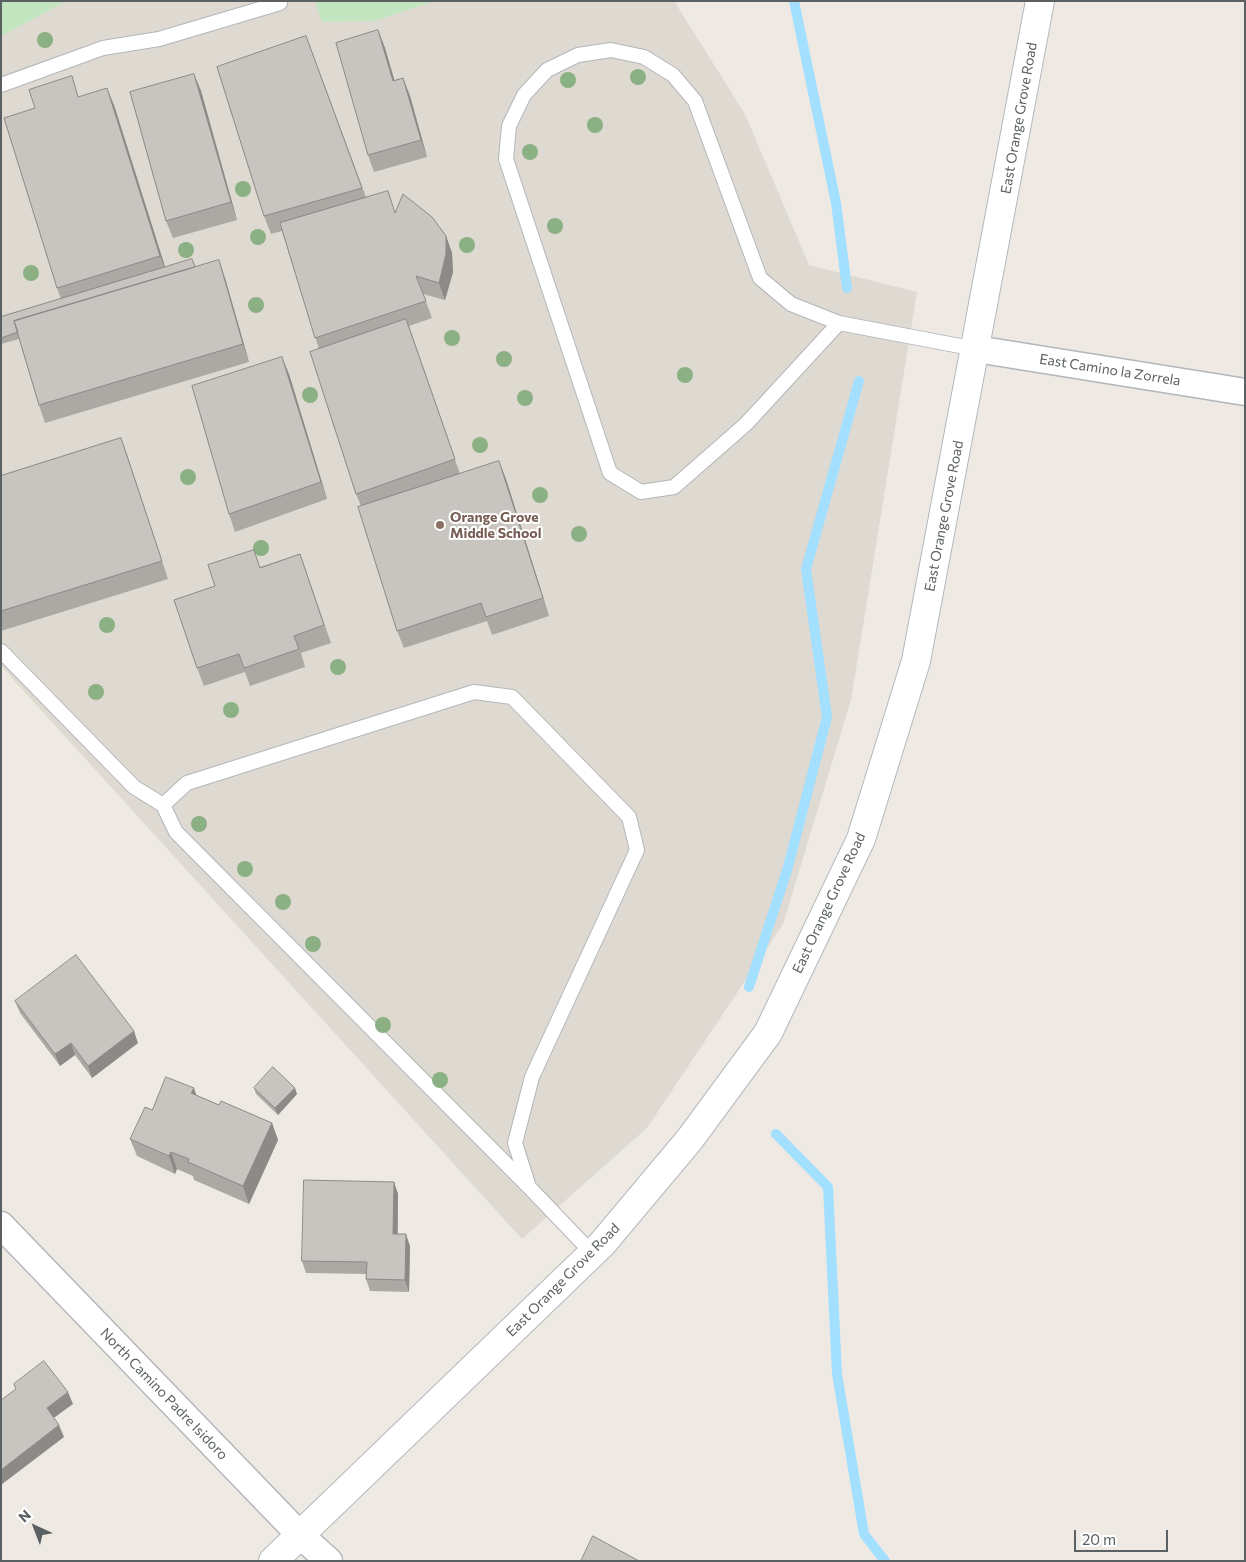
<!DOCTYPE html>
<style>
body{margin:0}
#map{position:relative;width:1246px;height:1562px;overflow:hidden;background:#eeeae3;font-family:Commissioner,sans-serif}
canvas{display:block}
.frame{position:absolute;inset:0;border:2px solid #5b6063;pointer-events:none}
.north{position:absolute;left:10px;top:1502px;width:50px;height:50px;-webkit-text-stroke:4px #fff;paint-order:stroke;rotate:317deg;font-size:14px;font-weight:700;line-height:20px;text-align:center;color:#5b6063}
.north::after{content:'';display:block;margin:auto;width:18px;height:22px;background:#5b6063;clip-path:polygon(50% 0,100% 100%,50% 72%,0 100%)}
.scale{position:absolute;left:1074px;top:1530px;width:94px;height:22px;box-sizing:border-box;border:2px solid #5b6063;border-top:0;padding-left:6px;font-size:15px;line-height:18px;white-space:nowrap;color:#5b6063;-webkit-text-stroke:4px #fff;paint-order:stroke}
</style>
<div id="map">
<canvas width="1246" height="1562"></canvas>
<div class="frame"></div>
<div class="north">N</div>
<div class="scale">20 m</div>
</div>
<script>
const c = document.querySelector('canvas').getContext('2d');
c.lineJoin = 'round';
function fill(path, color) { c.fillStyle = color; c.fill(path, 'evenodd'); }
function strokePath(path, color, width, dash) { c.strokeStyle = color; c.lineWidth = width; c.lineCap = dash ? 'butt' : 'round'; c.setLineDash(dash || []); c.stroke(path); }
function drawText(font, color, halo, rows, align = 'center') {
  c.font = font + ' Commissioner,sans-serif'; c.lineWidth = 4; c.setLineDash([]); c.textBaseline = 'middle'; c.strokeStyle = halo; c.fillStyle = color; for (const [text, x, y, turn = 0] of rows) {
    c.save(); c.translate(x, y); c.rotate((+turn || 0) * Math.PI / 180); c.textAlign = isNaN(turn) ? turn : align; if (halo) c.strokeText(text, 0, 0); c.fillText(text, 0, 0); c.restore();
  }
}
fill(new Path2D(`
 M1,1H674L745,114L809,265L917,292L851,700L783,924L647,1128L522,1239L1,666Z`), '#ded9d1');
fill(new Path2D(`
 M1,1H67L1,36Z
 M315,1H435L374,21L322,22Z`), '#c3e5bf');
strokePath(new Path2D(`
 M794,1L836,203L847,288
 M749,987L788,867L827,717L806,569L859,381
 M776,1134L828,1187L837,1374L864,1534L885,1561`), '#a3dffe', 10);
const service = new Path2D(`
 M1,85L103,48L159,39L280,3
 M839,323L746,424L674,487L641,492L610,473L506,159L509,126L524,95L547,70L578,55L611,50L644,57L673,75L695,101L760,278L791,304L839,323L976,349
 M1,651L134,787L163,805
 M474,692L512,697L629,817L637,850L532,1077L515,1143L529,1187L176,832L163,805L187,783Z
 M529,1187L592,1253`);
const minor = new Path2D(`
 M976,349L1245,392
 M1,1225L300,1535L329,1561`);
const secondary = new Path2D(`
 M273,1561L602,1244L690,1139L768,1033L861,839L916,661L1040,1`);
strokePath(service, '#b3b6ba', 16);
strokePath(minor, '#b3b6ba', 29);
strokePath(secondary, '#b4b8bd', 30);
strokePath(service, '#fff', 14);
strokePath(minor, '#fff', 26);
strokePath(secondary, '#fff', 28);
c.fillStyle = '#8ab083';
for (const [x, y] of [
 [45,40],
 [638,77],
 [568,80],
 [595,125],
 [530,152],
 [243,189],
 [555,226],
 [258,237],
 [467,245],
 [186,250],
 [31,273],
 [256,305],
 [452,338],
 [504,359],
 [685,375],
 [310,395],
 [525,398],
 [480,445],
 [188,477],
 [540,495],
 [579,534],
 [261,548],
 [107,625],
 [338,667],
 [96,692],
 [231,710],
 [199,824],
 [245,869],
 [283,902],
 [313,944],
 [383,1025],
 [440,1080]
]) { c.beginPath(); c.arc(x, y, 8, 0, 2 * Math.PI); c.fill(); }
fill(new Path2D(`
 M378,30L385,48L394,81L403,78L410,96L427,157L374,172L368,155Z
 M306,36L366,197L446,236L452,253L453,272L445,300L423,294L432,318L409,326L460,474L506,479L549,616L492,635L487,621L404,648L397,631L361,506L356,494L319,349L282,231L271,234L264,216Z
 M194,74L201,91L237,220L173,238L166,221Z
 M79,97L114,105L165,267H195L225,278L249,362L45,423L39,405L19,339L1,344V317L61,299L57,288Z
 M289,374L327,499L235,532L229,514Z
 M121,438L168,579L1,631V476Z
 M300,554L331,643L301,653L305,667L250,686L245,672L204,686L197,668L215,586L260,567Z
 M15,1001L138,1043L92,1078L75,1055L60,1066L20,1013Z
 M254,1088L297,1094L278,1115L256,1094Z
 M196,1095L219,1105L272,1123L278,1140L249,1204L194,1180L193,1176L177,1169L175,1174L137,1156L130,1139L152,1110Z
 M394,1182L398,1194V1234L410,1246L409,1292L370,1291L366,1279V1274L306,1273L302,1261Z`), '#aca9a5');
fill(new Path2D(`
 M378,30L385,48L400,99L393,81Z
 M194,74L201,91L237,220L231,202Z
 M403,78L410,96L427,157L421,140Z
 M107,88L114,105L167,273L160,256Z
 M446,236L452,253L453,272L445,300L439,283Z
 M219,260L225,278L249,362L243,344Z
 M282,357L289,374L327,499L321,482Z
 M121,438L127,455L168,579Z
 M499,461L506,479L549,616L543,598Z
 M134,1031L138,1043L92,1078L88,1066Z
 M71,1043L75,1055L60,1066L55,1054Z
 M194,1088L200,1106L191,1093Z
 M295,1088L297,1094L278,1115L275,1108Z
 M272,1123L278,1140L249,1204L243,1186Z
 M171,1152L177,1169L175,1174L169,1156Z
 M394,1182L398,1194L397,1246L393,1234Z
 M406,1234L410,1246L409,1292L405,1280Z
 M68,1392L73,1404L51,1420L47,1408Z
 M59,1425L64,1437L1,1485V1470Z`), '#8c8a86');
const building = new Path2D(`
 M378,30L393,81L403,78L421,140L368,155L336,43Z
 M306,36L362,188L264,216L217,67Z
 M194,74L231,202L166,221L130,92Z
 M72,76L78,97L107,88L160,256L57,288L4,118L35,108L29,90Z
 M388,191L395,213L403,194L432,217L446,236V254L439,283L416,276L426,301L315,338L280,223Z
 M192,259L195,267L14,321L18,332L1,338V317Z
 M219,260L243,344L39,405L14,321Z
 M406,319L455,459L356,494L310,352Z
 M282,357L321,482L229,514L192,386Z
 M121,438L162,561L1,611V476Z
 M499,461L543,598L486,617L481,603L397,631L358,507Z
 M254,550L260,568L300,554L324,625L294,636L299,649L244,668L239,654L197,668L174,600L215,586L208,565Z
 M76,955L134,1031L88,1066L71,1043L55,1054L15,1001Z
 M273,1067L295,1088L275,1108L254,1088Z
 M166,1077L194,1088L191,1093L219,1105L221,1101L272,1123L243,1186L188,1162L189,1159L171,1152L169,1156L130,1139L145,1107L152,1110Z
 M304,1180L394,1182L393,1234H406L405,1280L366,1279L367,1262L302,1261Z
 M44,1361L68,1392L47,1408L59,1425L1,1470V1400L16,1389L14,1384Z
 M593,1536L639,1561H581Z`);
fill(building, '#c8c5c0');
strokePath(building, '#8c8a86', 1);
for (const [x, y, r, color] of [
 [440,525,5,"#8d6e63"]
]) { const dot = new Path2D(); dot.arc(x, y, r, 0, 2 * Math.PI); c.fillStyle = color; c.fill(dot); strokePath(dot, '#fff', 2); }
drawText('14px', '#5b6063', '#fff', [
 ["East Orange Grove Road",1019,118,-80],
 ["East Camino la Zorrela",1110,370,9],
 ["East Orange Grove Road",944,516,-79],
 ["East Orange Grove Road",829,903,-65],
 ["East Orange Grove Road",563,1280,-45],
 ["North Camino Padre Isidoro",164,1394,46]
]);
drawText('bold 14px', '#785e54', '#fff', [
 ["Orange Grove",450,517],
 ["Middle School",450,533]
], 'left');
</script>
